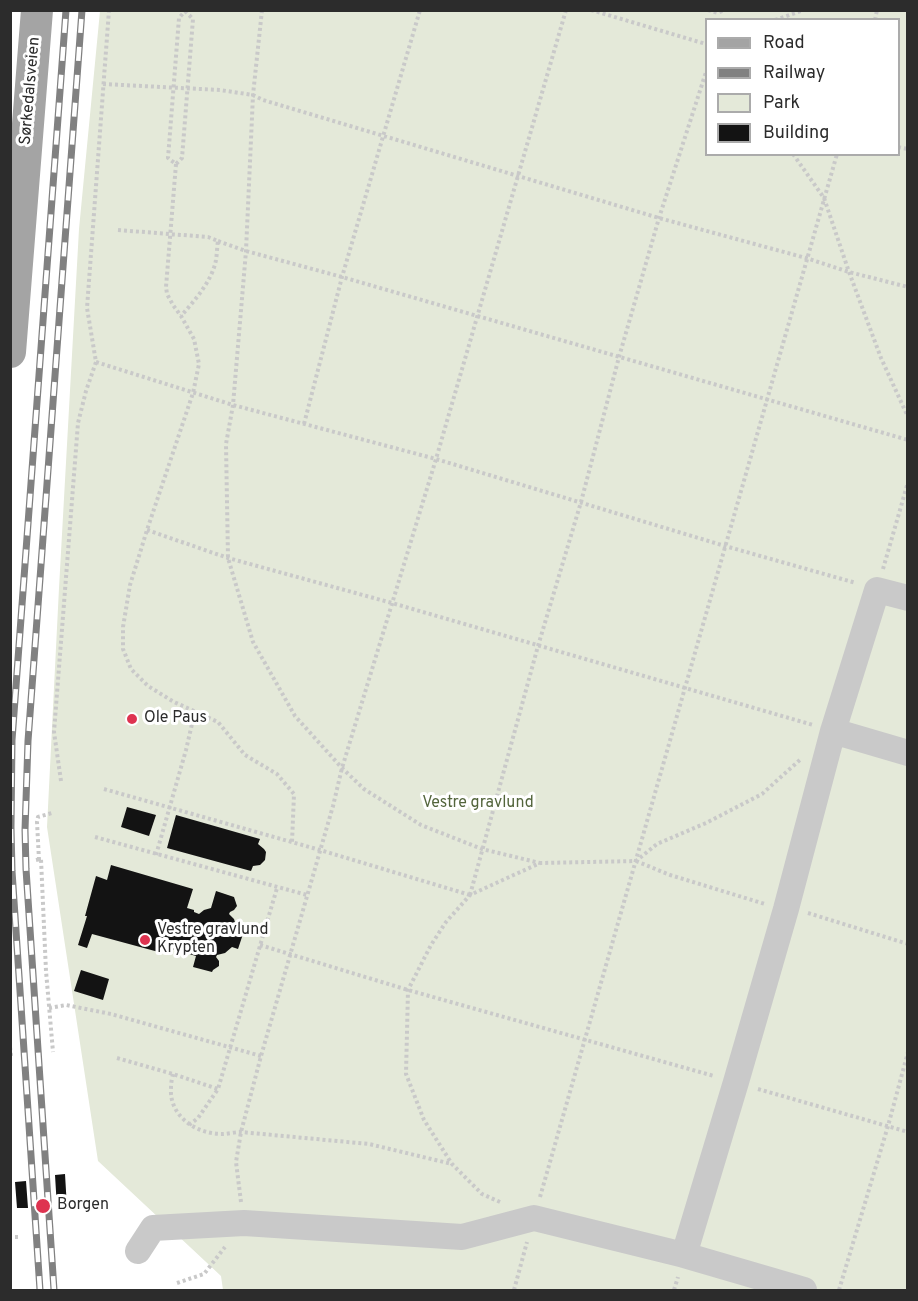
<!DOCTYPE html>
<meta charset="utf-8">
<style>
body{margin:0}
#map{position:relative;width:918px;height:1301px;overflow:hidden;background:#fff;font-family:Overpass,sans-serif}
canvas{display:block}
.frame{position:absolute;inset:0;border:12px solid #2c2c2c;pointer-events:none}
.legend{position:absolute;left:705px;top:18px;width:195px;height:138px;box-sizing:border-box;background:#fff;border:2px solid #ababab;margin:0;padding:8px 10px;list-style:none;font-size:18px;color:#2c2c2c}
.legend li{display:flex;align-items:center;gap:12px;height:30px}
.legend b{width:30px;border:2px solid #ababab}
</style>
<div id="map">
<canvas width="918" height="1301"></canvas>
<div class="frame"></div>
<ul class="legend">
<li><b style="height:8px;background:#a4a4a4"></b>Road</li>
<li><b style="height:8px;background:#818181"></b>Railway</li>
<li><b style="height:16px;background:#e4e9d9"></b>Park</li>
<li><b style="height:16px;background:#131313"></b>Building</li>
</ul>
</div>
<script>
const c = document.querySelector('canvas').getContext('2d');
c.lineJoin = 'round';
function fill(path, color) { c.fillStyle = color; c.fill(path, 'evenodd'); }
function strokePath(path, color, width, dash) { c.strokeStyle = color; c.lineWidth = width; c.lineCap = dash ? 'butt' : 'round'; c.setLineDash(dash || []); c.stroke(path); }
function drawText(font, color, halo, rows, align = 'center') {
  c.font = font + ' Overpass,sans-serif'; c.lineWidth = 6; c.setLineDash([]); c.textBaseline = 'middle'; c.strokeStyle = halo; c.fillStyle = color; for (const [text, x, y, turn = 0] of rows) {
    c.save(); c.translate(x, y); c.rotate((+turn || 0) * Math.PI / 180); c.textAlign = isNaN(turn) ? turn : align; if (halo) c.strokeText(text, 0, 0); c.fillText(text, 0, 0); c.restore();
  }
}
fill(new Path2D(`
 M100,11H907V1290H223L221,1276L98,1161L47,827L59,588L79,229ZM706,20H898V154H706Z`), '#e4e9d9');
fill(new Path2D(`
 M127,807L156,815L149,836L121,827Z
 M176,815L260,839L258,844L264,849L266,852L265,860L260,865L253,866L251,871L167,848Z
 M111,865L193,889L187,908L194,910V912L199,914L204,910L211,908L216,891L234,897L237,906L234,910L230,912L229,914L234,919L237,929L244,931L238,949L232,947L225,953L217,955L216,957L219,961V966L213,970L212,972L193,967L196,956L168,948L166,954L92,934L87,948L78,945L87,916H85L96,876L107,880Z
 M81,970L109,979L103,1000L74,991Z
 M65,1174L67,1208H57L55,1175Z
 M26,1181L28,1208H17L15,1182Z`), '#131313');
strokePath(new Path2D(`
 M262,10L253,95L246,251L233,405L226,444L228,558L253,642L295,716L342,768L364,789L421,825L482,849L540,863
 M591,10L706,44
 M708,10L718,13L724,10
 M185,11L193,19L182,158L176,164L168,158L179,18Z
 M775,20L804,10
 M875,20L877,10
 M103,84L220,90L253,95L263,100L659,218L806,258L849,272L908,287
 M898,147L908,149
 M793,154L824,198L849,272L881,358L908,417
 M176,164L166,287L167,294L173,305L181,316L194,339L199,364L193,393L147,530L130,585L123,627V649L131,669L148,686L174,702L218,722L245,755L277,774L294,794L292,842
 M118,230L208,237L218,241C217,247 217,254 216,260C212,281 195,300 181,316
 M218,241L246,251L342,277L908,440
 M96,362L233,405L436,459L725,546L856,583
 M304,424L342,277L420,10
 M147,530L228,558L392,603L813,725
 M883,569L908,482
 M61,781L54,732L78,423L86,391L96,362L87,308L109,10
 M104,789L320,850L470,895
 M95,837L307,895
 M156,855L186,750L195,711
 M36,860L41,859L46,971L53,1052
 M39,860L37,822L38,817L52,813
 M636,861L670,875L765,904
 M470,895L538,646L581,502L619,357L659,218L706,72
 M808,913L908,944
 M260,945L408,990L714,1076
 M49,1008L66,1005L111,1014L261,1056
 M10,1047L11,1056
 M117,1058L173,1074L218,1089
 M173,1074C172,1078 171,1083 171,1088C169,1116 196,1134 222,1134C228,1134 235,1132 241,1132L369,1144L452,1164
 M758,1089L908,1132
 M189,1125L198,1118L218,1089L277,888
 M540,1197L837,154
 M241,1202L236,1162L241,1132L261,1056L333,806L342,768L436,459L566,10
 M500,1202L482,1194L452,1164L424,1120L406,1074L408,990L431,945L446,922L470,895L540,863L636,861L657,844L706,823L762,794L801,759
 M15,1237H20
 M177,1283L204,1274L225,1247
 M514,1290L527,1242
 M674,1290L678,1277
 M839,1290L888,1126L908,1052`), '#c9c9c9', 4, [3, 3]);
strokePath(new Path2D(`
 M833,731L908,753
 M138,1251L153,1228L244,1223L462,1237L534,1218L684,1255L804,1290
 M684,1255L736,1082L786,909L833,731L877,590L908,598`), '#c9c9c9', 26);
strokePath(new Path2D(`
 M10,352L37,10`), '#a4a4a4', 32);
const rail = new Path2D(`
 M40,1290L12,871L11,827L12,740L66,10
 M54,1290L26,869L25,830L28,741L82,10`);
strokePath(rail, '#818181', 7);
strokePath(rail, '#fff', 4.5, [14]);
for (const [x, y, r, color] of [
 [132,719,6,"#de3350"],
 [145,940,6,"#de3350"],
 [43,1206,8,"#de3350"]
]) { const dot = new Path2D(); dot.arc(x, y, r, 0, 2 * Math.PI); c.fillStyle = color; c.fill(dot); strokePath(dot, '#fff', 2); }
drawText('16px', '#2c2c2c', '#fff', [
 ["Sørkedalsveien",31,91,-85]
]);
drawText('16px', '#2c2c2c', '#fff', [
 ["Ole Paus",144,719],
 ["Vestre gravlund",157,931],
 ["Krypten",157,949],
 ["Borgen",57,1206]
], 'left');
drawText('16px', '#53653c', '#fff', [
 ["Vestre gravlund",478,804]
]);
</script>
